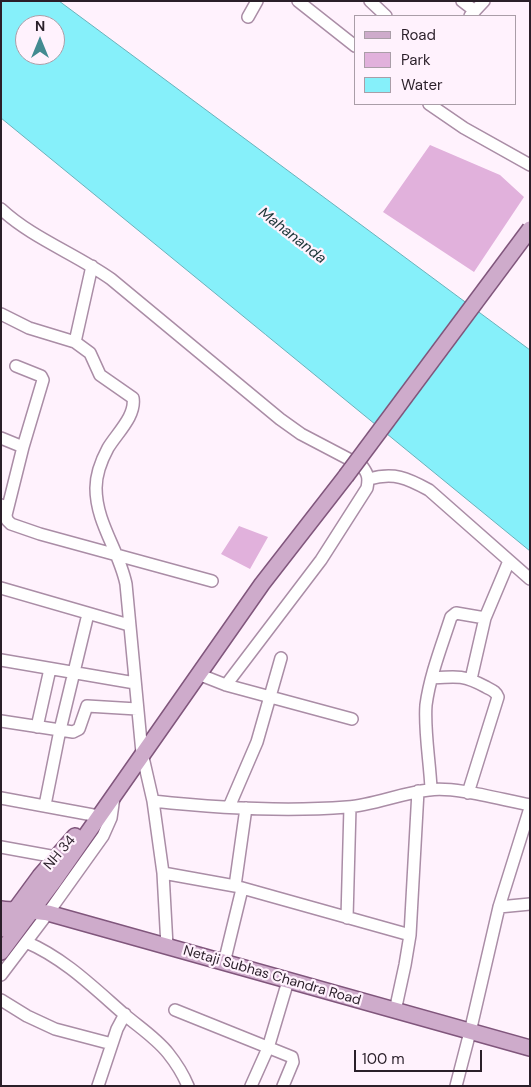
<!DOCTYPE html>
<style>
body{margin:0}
#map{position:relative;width:531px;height:1087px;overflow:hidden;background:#fff2fd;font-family:"DM Sans",sans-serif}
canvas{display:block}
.frame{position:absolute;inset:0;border:2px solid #2a1f29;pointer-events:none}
.legend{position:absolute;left:354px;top:15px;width:162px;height:90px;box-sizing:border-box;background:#fff2fd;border:1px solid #aa9ea8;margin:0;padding:6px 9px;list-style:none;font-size:15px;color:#2a1f29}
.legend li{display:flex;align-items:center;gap:10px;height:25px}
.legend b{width:25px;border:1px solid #aa9ea8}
.north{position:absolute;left:15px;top:15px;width:50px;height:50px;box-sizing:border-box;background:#fff2fd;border:1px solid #aa9ea8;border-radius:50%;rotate:0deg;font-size:14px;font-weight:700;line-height:20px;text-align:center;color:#2a1f29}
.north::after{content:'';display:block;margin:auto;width:18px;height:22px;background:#438b91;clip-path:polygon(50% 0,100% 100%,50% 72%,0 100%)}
.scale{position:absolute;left:354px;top:1050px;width:128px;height:22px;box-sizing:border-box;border:2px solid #2a1f29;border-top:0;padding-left:6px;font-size:15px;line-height:18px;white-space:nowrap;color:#2a1f29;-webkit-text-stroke:4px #fff2fd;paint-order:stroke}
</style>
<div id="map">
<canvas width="531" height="1087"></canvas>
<div class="frame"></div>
<ul class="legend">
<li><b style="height:6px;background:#ceabcb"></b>Road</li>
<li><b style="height:14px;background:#e1b1dc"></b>Park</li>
<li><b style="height:14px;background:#86f0fa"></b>Water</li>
</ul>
<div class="north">N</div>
<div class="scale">100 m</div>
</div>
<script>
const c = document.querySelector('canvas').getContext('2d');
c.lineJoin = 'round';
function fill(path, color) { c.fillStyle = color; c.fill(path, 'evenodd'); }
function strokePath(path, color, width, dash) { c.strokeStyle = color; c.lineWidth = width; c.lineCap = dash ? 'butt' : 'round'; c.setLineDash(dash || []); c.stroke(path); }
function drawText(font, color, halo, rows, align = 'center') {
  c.font = font + ' "DM Sans",sans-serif'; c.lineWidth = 4.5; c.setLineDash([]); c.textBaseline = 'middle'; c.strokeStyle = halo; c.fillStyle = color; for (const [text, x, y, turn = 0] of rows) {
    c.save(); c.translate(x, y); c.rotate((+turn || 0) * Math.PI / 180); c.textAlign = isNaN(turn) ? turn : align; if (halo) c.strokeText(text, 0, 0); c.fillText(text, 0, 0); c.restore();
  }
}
fill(new Path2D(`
 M430,145L500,175L524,197L474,272L383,212Z
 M239,526L268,537L250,569L221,554Z`), '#e1b1dc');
const water = new Path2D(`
 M1,1H59L530,350V551L1,118ZM25,25H55V55H25Z`);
fill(water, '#86f0fa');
strokePath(water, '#6ab1bb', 1);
const minor = new Path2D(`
 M298,1L355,46
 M370,1L386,16
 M462,1L475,11
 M470,16L484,1
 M248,17L257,1
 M429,104L464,128L530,165
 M1,209C32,238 76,254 111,279L280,419L301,434L362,466C368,474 369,478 367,488L321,560L226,685
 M1,314L29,328L75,342L90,353L100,375L133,398C136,416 117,433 108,448C101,461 96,474 96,488C96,523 119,550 126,584L142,753L153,801L163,873L167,946
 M75,342L92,266
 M1,438L23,447
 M369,479C394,472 407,478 429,490L530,579
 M1,505L8,507L23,447L43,380L41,376L16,366
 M8,507L6,515L7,520L11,524L40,534L212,581
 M1,588L129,625
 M1,660L135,683
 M198,674L226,685L352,719
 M432,678C457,676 464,675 486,687C491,690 496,691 498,697L468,793
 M471,679L485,618L509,561
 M1,721L73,732L79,729L87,706L137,709
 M37,727L50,669
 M431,789C430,763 424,730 426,705C430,675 442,645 451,617L456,613L485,618
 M1,798L93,815
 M153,801C217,808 283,812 347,807C374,805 401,793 429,790C455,786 502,800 530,805
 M45,805L60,730L88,614
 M229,807L257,742L281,658
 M1,847L56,857
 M163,873L235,886L410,935L418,791
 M235,886L246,808
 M499,907L530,904
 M347,918L350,807
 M26,942C64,958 94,988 125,1015C139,1027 156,1038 168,1053C176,1063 183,1074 188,1086
 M224,963L242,889
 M1,975L48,913L103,836L111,818L114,797
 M1,1000L27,1016L55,1029L112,1044
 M175,1010L292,1057L293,1062L283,1086
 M395,1011L405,965L410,935
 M98,1086L117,1029L125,1014
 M251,1086L268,1048L288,981
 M456,1086L470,1032L499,907L530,808`);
const major = new Path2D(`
 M1,909C17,911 32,910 48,913L530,1048
 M1,929L40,876L75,836
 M1,952L54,881L262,584L346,476`);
strokePath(minor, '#aa8da6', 14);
strokePath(major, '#80567c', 18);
strokePath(minor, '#fff', 11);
strokePath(major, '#ceabcb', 15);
const majorBridge = new Path2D(`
 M346,476L530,229`);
strokePath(majorBridge, '#80567c', 18, []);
strokePath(majorBridge, '#ceabcb', 15);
drawText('14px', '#2a1f29', '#fff2fd', [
 ["NH 34",60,853,-49],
 ["Netaji Subhas Chandra Road",272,976,16]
]);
drawText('italic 15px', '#1c3537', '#fff2fd', [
 ["Mahananda",292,236,38]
]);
</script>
